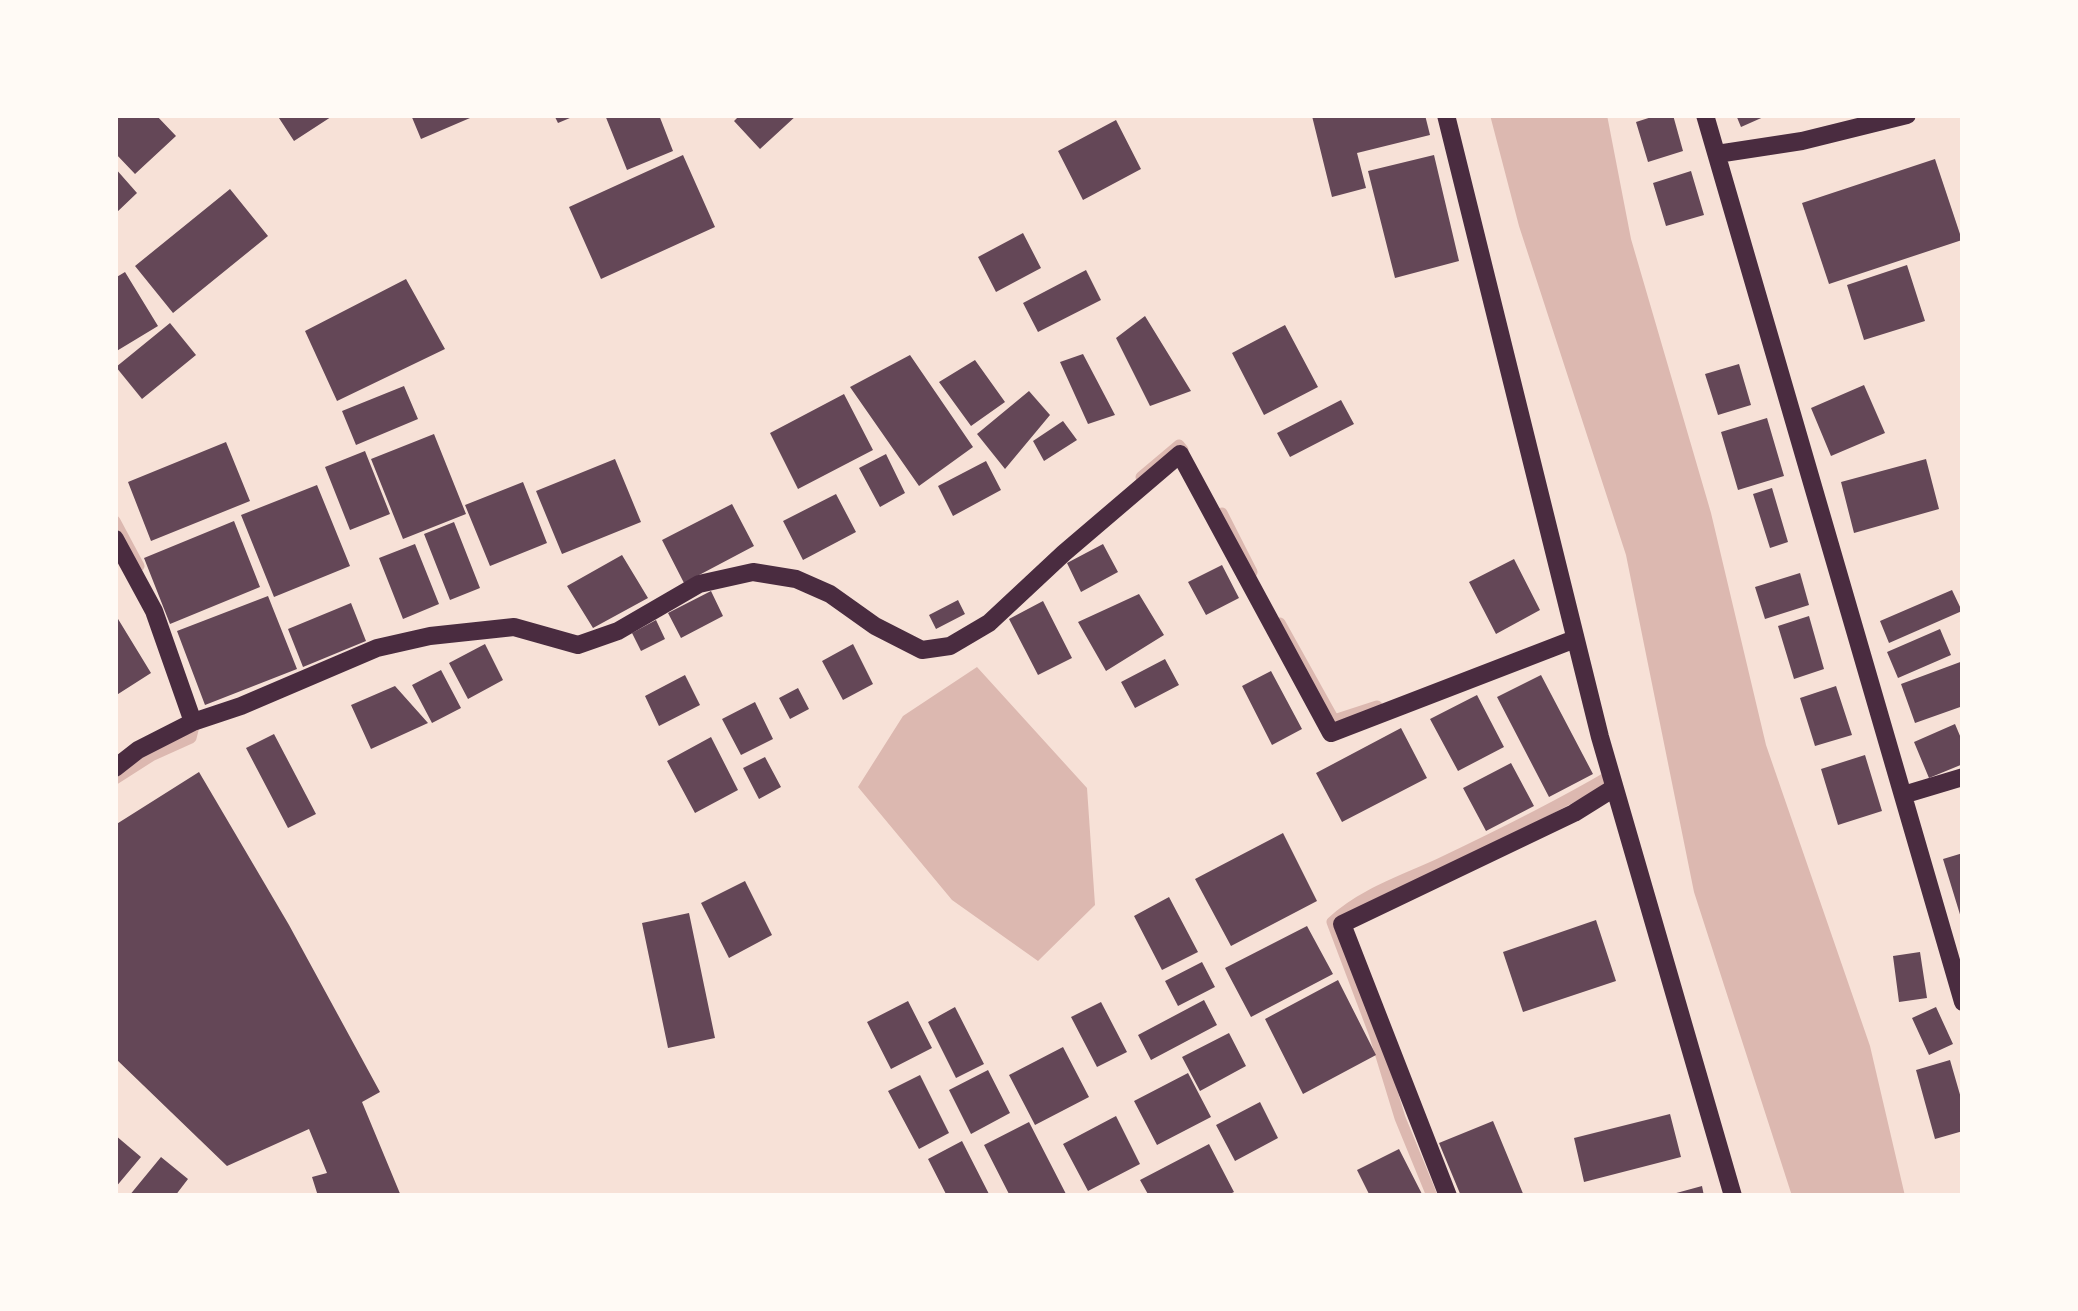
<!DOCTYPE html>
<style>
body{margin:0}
#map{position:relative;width:2078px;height:1311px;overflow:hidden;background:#f7e1d7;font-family:"DejaVu Sans",sans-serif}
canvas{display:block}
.frame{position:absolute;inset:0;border:118px solid #fffaf5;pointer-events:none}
</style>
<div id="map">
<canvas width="2078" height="1311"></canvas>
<div class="frame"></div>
</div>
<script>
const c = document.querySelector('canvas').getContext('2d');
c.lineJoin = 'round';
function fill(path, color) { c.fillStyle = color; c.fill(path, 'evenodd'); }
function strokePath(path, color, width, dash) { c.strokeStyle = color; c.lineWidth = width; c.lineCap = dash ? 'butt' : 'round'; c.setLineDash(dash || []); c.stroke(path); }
fill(new Path2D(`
 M1490,115H1607L1631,239L1711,513L1766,745L1870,1046L1905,1196H1792L1694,892L1626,555L1519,226Z
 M977,667L1087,788L1095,905L1038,961L952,900L858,787L903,716Z`), '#dcb8b0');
strokePath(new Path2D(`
 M1141,477L1179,445L1183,450
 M1222,513L1252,572
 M115,521L139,566
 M1280,623L1334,720L1377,706
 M115,779L151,756L191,738L196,718
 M1432,1196L1400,1118L1374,1033L1332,922C1362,894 1402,881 1439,864C1498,836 1555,808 1611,775`), '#dcb8b0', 11);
fill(new Path2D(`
 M121,115H156L176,136L135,174L115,153V121Z
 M277,115H334L294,141Z
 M411,115H477L421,139Z
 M554,115H577L558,123Z
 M605,115H659L673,151L627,170Z
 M740,115H797L760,149L734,121Z
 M1425,115L1430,135L1357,153L1366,188L1332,197L1312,116Z
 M1658,115H1673L1683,151L1648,162L1636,122Z
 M1736,115H1768L1741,127Z
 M1116,120L1141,169L1083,200L1058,151Z
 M683,155L715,227L601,279L569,207Z
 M1434,155L1459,261L1395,278L1368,171Z
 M1935,159L1962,240L1829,284L1802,203Z
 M115,168L137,193L115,214Z
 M1691,171L1704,215L1666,226L1653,183Z
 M230,189L268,236L173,313L135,266Z
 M1023,233L1041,268L996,292L978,257Z
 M1907,265L1925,321L1864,340L1847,285Z
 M1086,270L1101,300L1038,332L1023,303Z
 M125,272L158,326L115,352V278Z
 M406,279L445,349L337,401L305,331Z
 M1145,316L1191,391L1150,406L1116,338Z
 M170,323L196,355L142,399L116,367Z
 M1285,325L1318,387L1264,415L1232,353Z
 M1083,354L1115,415L1088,424L1060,362Z
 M910,355L973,447L919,486L850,387Z
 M975,360L1005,402L971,426L939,382Z
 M1739,364L1751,405L1718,415L1705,374Z
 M1864,385L1885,433L1831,456L1811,408Z
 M404,386L418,419L356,445L342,411Z
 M1029,391L1050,415L1005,469L977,434Z
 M844,394L873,450L798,489L770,433Z
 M1341,400L1354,424L1290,457L1277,433Z
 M1767,418L1784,476L1738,490L1721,432Z
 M1063,421L1077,440L1044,461L1033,441Z
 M434,434L466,514L403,539L371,459Z
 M226,442L250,501L151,541L128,482Z
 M365,451L390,514L350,530L325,467Z
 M886,454L905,493L880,507L859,468Z
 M615,459L641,522L562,554L536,491Z
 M1926,459L1939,509L1854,533L1841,482Z
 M986,461L1001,490L953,516L938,486Z
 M523,482L547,543L490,566L465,505Z
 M317,485L350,566L274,597L241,515Z
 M1772,488L1788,542L1770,548L1753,494Z
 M836,494L856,532L803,560L783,521Z
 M732,504L754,546L684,583L662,540Z
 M234,521L260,587L170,624L144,558Z
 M454,522L480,588L450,600L424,534Z
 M415,544L439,604L403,619L379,558Z
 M1103,544L1118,572L1081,592L1067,563Z
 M622,555L648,598L593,628L567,586Z
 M1514,559L1540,610L1496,634L1469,582Z
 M1222,565L1239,598L1206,615L1188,582Z
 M1800,573L1809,605L1765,619L1755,587Z
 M1952,590L1962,611L1889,643L1880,621Z
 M711,591L723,616L681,638L668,613Z
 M1139,594L1164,635L1106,671L1078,622Z
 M268,596L297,669L205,705L177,631Z
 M958,600L965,614L936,629L929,615Z
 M1043,601L1072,658L1038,675L1009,619Z
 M351,603L366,641L303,667L288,629Z
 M115,614L151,673L115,696Z
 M1809,616L1824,669L1794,679L1778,626Z
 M656,620L665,639L641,651L632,633Z
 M1940,629L1951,655L1898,678L1887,652Z
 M485,644L503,680L468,699L449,663Z
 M853,644L873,684L843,700L822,661Z
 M1165,659L1179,685L1135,708L1121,682Z
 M1963,661V706L1915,723L1901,684Z
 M441,670L461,708L432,723L412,685Z
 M1271,671L1302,729L1272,745L1242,686Z
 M685,675L700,705L659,726L645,696Z
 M1541,675L1593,774L1549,797L1497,697Z
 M395,686L428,723L371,749L351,705Z
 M1836,686L1852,735L1815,746L1800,698Z
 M798,688L809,709L790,719L779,698Z
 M1477,695L1504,747L1458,771L1430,719Z
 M755,702L773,739L741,755L722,719Z
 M1955,724L1963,743V764L1929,778L1914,742Z
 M1401,728L1427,778L1342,822L1316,773Z
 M274,734L316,814L288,828L246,748Z
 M711,737L738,790L695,813L667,761Z
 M1865,755L1882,811L1838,825L1821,769Z
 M765,757L781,787L759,799L743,768Z
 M1511,763L1534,806L1486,831L1463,788Z
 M199,772L289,925L380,1092L362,1102L401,1196H318L312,1177L327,1173L309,1129L227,1166L115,1058V825Z
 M1283,833L1317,901L1231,946L1195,879Z
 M1963,853V921H1962L1943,859Z
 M745,881L772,935L729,958L701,903Z
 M1169,897L1198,952L1162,970L1134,916Z
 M689,913L715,1038L668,1048L642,923Z
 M1596,920L1616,981L1523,1012L1503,952Z
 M1307,926L1333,974L1251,1017L1225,968Z
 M1920,952L1927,998L1899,1002L1893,956Z
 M1202,962L1215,987L1178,1006L1165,981Z
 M1338,980L1376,1055L1303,1094L1265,1019Z
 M1204,1000L1217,1025L1151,1060L1138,1035Z
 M908,1001L932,1048L891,1069L867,1022Z
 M1101,1002L1127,1052L1097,1067L1071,1017Z
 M955,1007L984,1064L956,1078L928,1022Z
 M1936,1007L1953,1044L1929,1055L1912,1018Z
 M1229,1033L1246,1066L1200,1091L1182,1057Z
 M1063,1047L1089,1097L1035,1125L1009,1075Z
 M1950,1060L1963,1105V1131L1935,1139L1916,1070Z
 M988,1070L1010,1113L971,1134L949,1090Z
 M1188,1073L1211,1117L1157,1145L1134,1101Z
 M920,1075L949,1133L919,1149L888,1091Z
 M1260,1102L1278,1138L1235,1161L1216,1125Z
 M1670,1114L1681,1157L1584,1182L1574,1138Z
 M1116,1116L1140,1164L1088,1191L1063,1144Z
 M1493,1121L1524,1196H1461L1439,1143Z
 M1029,1122L1066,1194L1062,1196H1010L984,1145Z
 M115,1135L141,1157L115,1188Z
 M962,1141L990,1196H947L928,1159Z
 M1209,1144L1234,1192L1226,1196H1149L1140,1180Z
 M1399,1149L1423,1196H1370L1357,1170Z
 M161,1157L188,1179L175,1196H129Z
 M1702,1186L1704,1196H1669V1195Z`), '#644757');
strokePath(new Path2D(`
 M1446,115L1600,737L1733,1196
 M1705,115L1963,1002
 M1717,154L1802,141L1907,115
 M115,539L154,611L193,722
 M115,768L138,750L193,722L241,706L377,648L430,636L514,627L578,645L618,631L699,584L753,572L796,579L830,594L875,626L922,650L950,646L989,623L1064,553L1180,454L1331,733L1575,639
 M1903,795L1963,777
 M1448,1196L1342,924L1574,813L1614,788`), '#4a2c40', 18);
</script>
